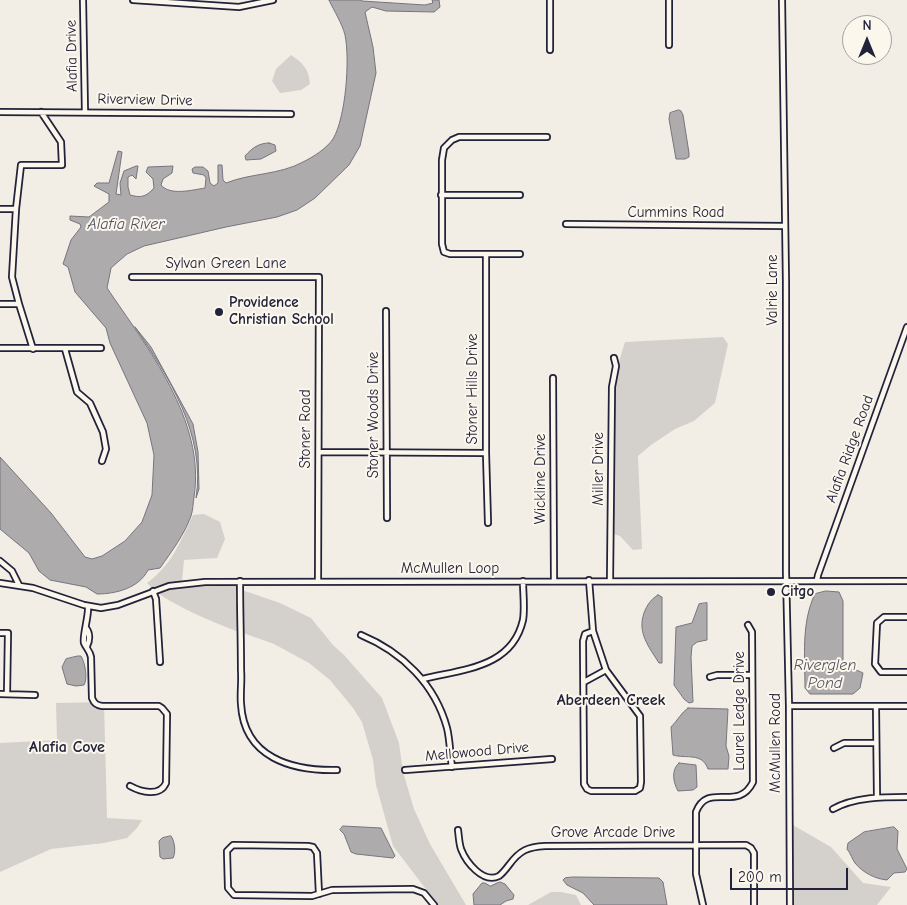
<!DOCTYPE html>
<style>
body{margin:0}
#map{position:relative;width:907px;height:905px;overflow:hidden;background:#f2eee5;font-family:"Comic Neue",sans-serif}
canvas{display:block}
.north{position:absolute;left:842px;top:15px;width:50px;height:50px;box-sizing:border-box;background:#fbf7ec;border:1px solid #a4a2a5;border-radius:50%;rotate:0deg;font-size:14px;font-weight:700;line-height:20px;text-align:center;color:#22223b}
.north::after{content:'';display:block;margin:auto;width:18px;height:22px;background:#22223b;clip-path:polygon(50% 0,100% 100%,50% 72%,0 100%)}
.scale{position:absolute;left:730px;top:868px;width:118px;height:22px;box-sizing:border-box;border:2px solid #22223b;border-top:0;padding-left:6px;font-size:15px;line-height:18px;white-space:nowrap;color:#22223b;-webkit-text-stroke:4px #fbf7ec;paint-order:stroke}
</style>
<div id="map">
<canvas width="907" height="905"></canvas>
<div class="north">N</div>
<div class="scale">200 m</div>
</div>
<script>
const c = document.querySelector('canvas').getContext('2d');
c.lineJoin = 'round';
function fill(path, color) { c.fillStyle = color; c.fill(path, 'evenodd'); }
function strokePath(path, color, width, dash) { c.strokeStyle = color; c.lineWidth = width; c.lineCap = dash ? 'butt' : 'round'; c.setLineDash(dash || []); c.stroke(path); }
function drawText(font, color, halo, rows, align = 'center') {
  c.font = font + ' "Comic Neue",sans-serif'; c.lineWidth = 4; c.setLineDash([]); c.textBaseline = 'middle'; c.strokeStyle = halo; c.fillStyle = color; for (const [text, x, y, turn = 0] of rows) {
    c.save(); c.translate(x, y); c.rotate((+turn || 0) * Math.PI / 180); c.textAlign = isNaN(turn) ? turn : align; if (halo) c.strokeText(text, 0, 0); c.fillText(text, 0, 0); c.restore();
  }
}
fill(new Path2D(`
 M291,55C303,63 309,69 310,84L301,90L280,93L272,81L276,69Z
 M723,337L728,344L715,403L694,421L675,429L651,445L638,456L642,549L633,550L620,536L613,534L614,387L618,365L625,342Z
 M204,514L220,522L225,539L217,558L184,560L182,581L153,589L147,583C172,565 180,542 193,515Z
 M205,584H232L238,587L239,632C217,624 174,606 157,592L174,587Z
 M242,590L280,603L311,618L333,645L344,655L382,698L399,743L403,772L414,809L430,844L466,905H438L393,846L376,785L373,760L362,722L353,708L330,680L309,663L274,644L243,633Z
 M104,702L107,818L142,820L137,828L127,838L104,843L51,849L0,872V743L57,740L56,703Z
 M791,824L831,847L863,883L891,887L877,905H792Z
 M551,892H561L576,895L581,905H528Z`), '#d4d1cc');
const water = new Path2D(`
 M329,0H361L362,1L425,5L433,3L432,0H439L440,7L434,12L386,11L372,7L365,12L373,47L376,73L360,146L349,165L315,198L297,210L277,217L226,227L144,246L127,254L111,268L107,288C147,347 206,421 194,497C193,503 193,510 191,516C184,535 172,551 160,568L148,570C139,588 116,594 97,594L86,587L50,580L39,571L29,553L0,529V457L51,513L85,557L92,559L102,556L125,541L142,522L152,495L154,455L147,423L110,343L106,328L75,292L68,267L63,264L71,240L81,227L80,224L70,220V216L89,217L109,202V194L94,186L97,183H109L118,151L122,152L116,194L121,195L120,183L124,171L136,166H138L136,179L132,175L128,177V187L130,195C141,198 146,197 154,188L153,179L146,172L148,167L173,166L172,173L163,179L161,185C170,196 192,190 205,188L206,178L204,175L193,173L192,169L195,167H203L208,171L210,183L214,186L218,183V165H222L223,180L226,183C251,173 279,175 303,162C313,157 326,149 333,139C346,117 350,59 345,35C342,23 334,11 329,0Z
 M679,110L681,111L683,115L689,153V157L685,159H676L669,119L670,113Z
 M269,143L275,145L276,151L261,159L246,160L245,156C252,148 259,143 269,143Z
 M135,327L151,347L193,424L198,452L199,489L196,498C206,435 169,377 135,327Z
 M826,591L839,592L843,601V665C850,670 856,669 863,673L860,688L853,694H810L805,688C805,658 801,622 815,594Z
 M658,595L662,597V663H659C649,647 637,633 644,613C647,605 651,599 658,595Z
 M707,603V640L697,642L692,646L691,657L693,702L689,703L684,699L674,685L676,627L692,623L699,604Z
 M78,656H81C85,663 88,678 84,685L76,686L67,684L62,667L66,659Z
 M688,708L728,709L726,746L729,756L728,769H708C702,752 686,759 673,755L671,727C678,720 681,713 688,708Z
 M679,763L696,765L697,787L693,790L678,791C673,782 671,770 679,763Z
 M343,826L381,828L395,856L393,858L356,854L351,852L344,834L340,830Z
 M894,827L898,831L897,849L907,869L905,872L894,873L887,880C875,879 862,872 855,863C852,859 851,854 847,849L848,843L864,832Z
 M171,836C175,841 176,853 173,858L163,859L160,857L159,841L162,838Z
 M573,877L659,878L663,882L667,905H594L583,893L567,885L563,880L565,878Z
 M500,882L505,884L514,895L513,899L506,901L500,905H474L473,894L482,883H485L490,886Z`);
fill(water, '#aeabad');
strokePath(water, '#76747f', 1);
const minor = new Path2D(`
 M83,0L85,112
 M133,0L239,7L273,0
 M550,0V50
 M669,0V45
 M782,0L786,282V572L789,706L790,905
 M0,112L291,114
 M441,195H520
 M0,209H16
 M566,224L785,226
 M486,254V453L488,523
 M520,254H450L444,252L442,244V160L444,148L452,140L459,137H547
 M132,277H319L318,582
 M0,304H19
 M386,311L387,518
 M0,348H101
 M33,349L19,304L12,277L16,209L21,165H62L61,142L41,112
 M65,349L77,392L90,403L103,432L106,449L102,461
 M553,378L554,581
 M319,452L486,453
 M0,561L12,571L19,585
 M589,580L593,631L606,670L640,716L641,782L640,788L635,791H591L587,789L584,784L583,641L585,634L593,631
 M817,580L818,575L907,327
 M240,581C240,611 241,640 241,670C242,681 240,693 241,704C244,758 292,771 337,770
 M610,581L612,387L616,366L614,358
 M0,583L33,588L84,605L101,608L118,605L169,586L205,582L907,581
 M153,591L156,599L160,662
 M88,607C89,615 82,638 84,643C86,648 90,651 91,657L92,698C94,703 96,705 102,706H159L162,708L167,714L166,783C160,797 141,792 130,786
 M907,617H884L877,623L875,664L881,672H907
 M86,628C90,633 90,640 87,646
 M0,633H8L7,694
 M361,635C402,652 435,684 447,728C450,740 450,754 452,767
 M710,677L717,675H752
 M423,679C463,669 512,668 523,620C525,608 523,593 523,581
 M584,682L606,670
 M0,694L35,695
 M789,706H907
 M876,707L877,797
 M834,748L844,743H876
 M405,770L552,759
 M833,809C854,797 883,797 907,797
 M458,830C459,837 459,843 461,849C466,862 483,884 499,876C503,873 506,869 509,865C520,850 528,847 545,846L746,845L751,848L754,853V905
 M319,894L317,853L313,847L308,846L233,845L227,851L228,888L234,895L312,896L332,890L413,889L424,893L434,905
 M703,905L696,874V812C708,781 738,813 753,782L752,632L748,625`);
strokePath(minor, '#22223b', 8);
strokePath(minor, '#fbf7ec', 4.5);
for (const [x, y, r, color] of [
 [219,312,5,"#22223b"],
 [771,592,5,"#22223b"]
]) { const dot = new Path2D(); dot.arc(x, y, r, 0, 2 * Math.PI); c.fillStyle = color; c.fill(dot); strokePath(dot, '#fbf7ec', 2); }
drawText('15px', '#22223b', '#fbf7ec', [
 ["Alafia Drive",72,56,-91],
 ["Riverview Drive",145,100,1],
 ["Cummins Road",676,213],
 ["Sylvan Green Lane",226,264],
 ["Valrie Lane",773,290,-90],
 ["Stoner Hills Drive",473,389,-90],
 ["Stoner Woods Drive",374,415,-90],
 ["Stoner Road",306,429,-90],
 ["Alafia Ridge Road",850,449,-70],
 ["Miller Drive",599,469,-90],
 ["Wickline Drive",541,479,-90],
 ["McMullen Loop",450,569],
 ["Laurel Ledge Drive",740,711,-90],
 ["McMullen Road",776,743,-90],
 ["Mellowood Drive",477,752,-5],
 ["Grove Arcade Drive",613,833]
]);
drawText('bold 15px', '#22223b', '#fbf7ec', [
 ["Providence",229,303],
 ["Christian School",229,320],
 ["Citgo",781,592]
], 'left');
drawText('italic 16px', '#535263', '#fbf7ec', [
 ["Alafia River",126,224],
 ["Riverglen",825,665],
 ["Pond",825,683]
]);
drawText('bold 16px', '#22223b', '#fbf7ec', [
 ["Aberdeen Creek",611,700],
 ["Alafia Cove",67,747]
]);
</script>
